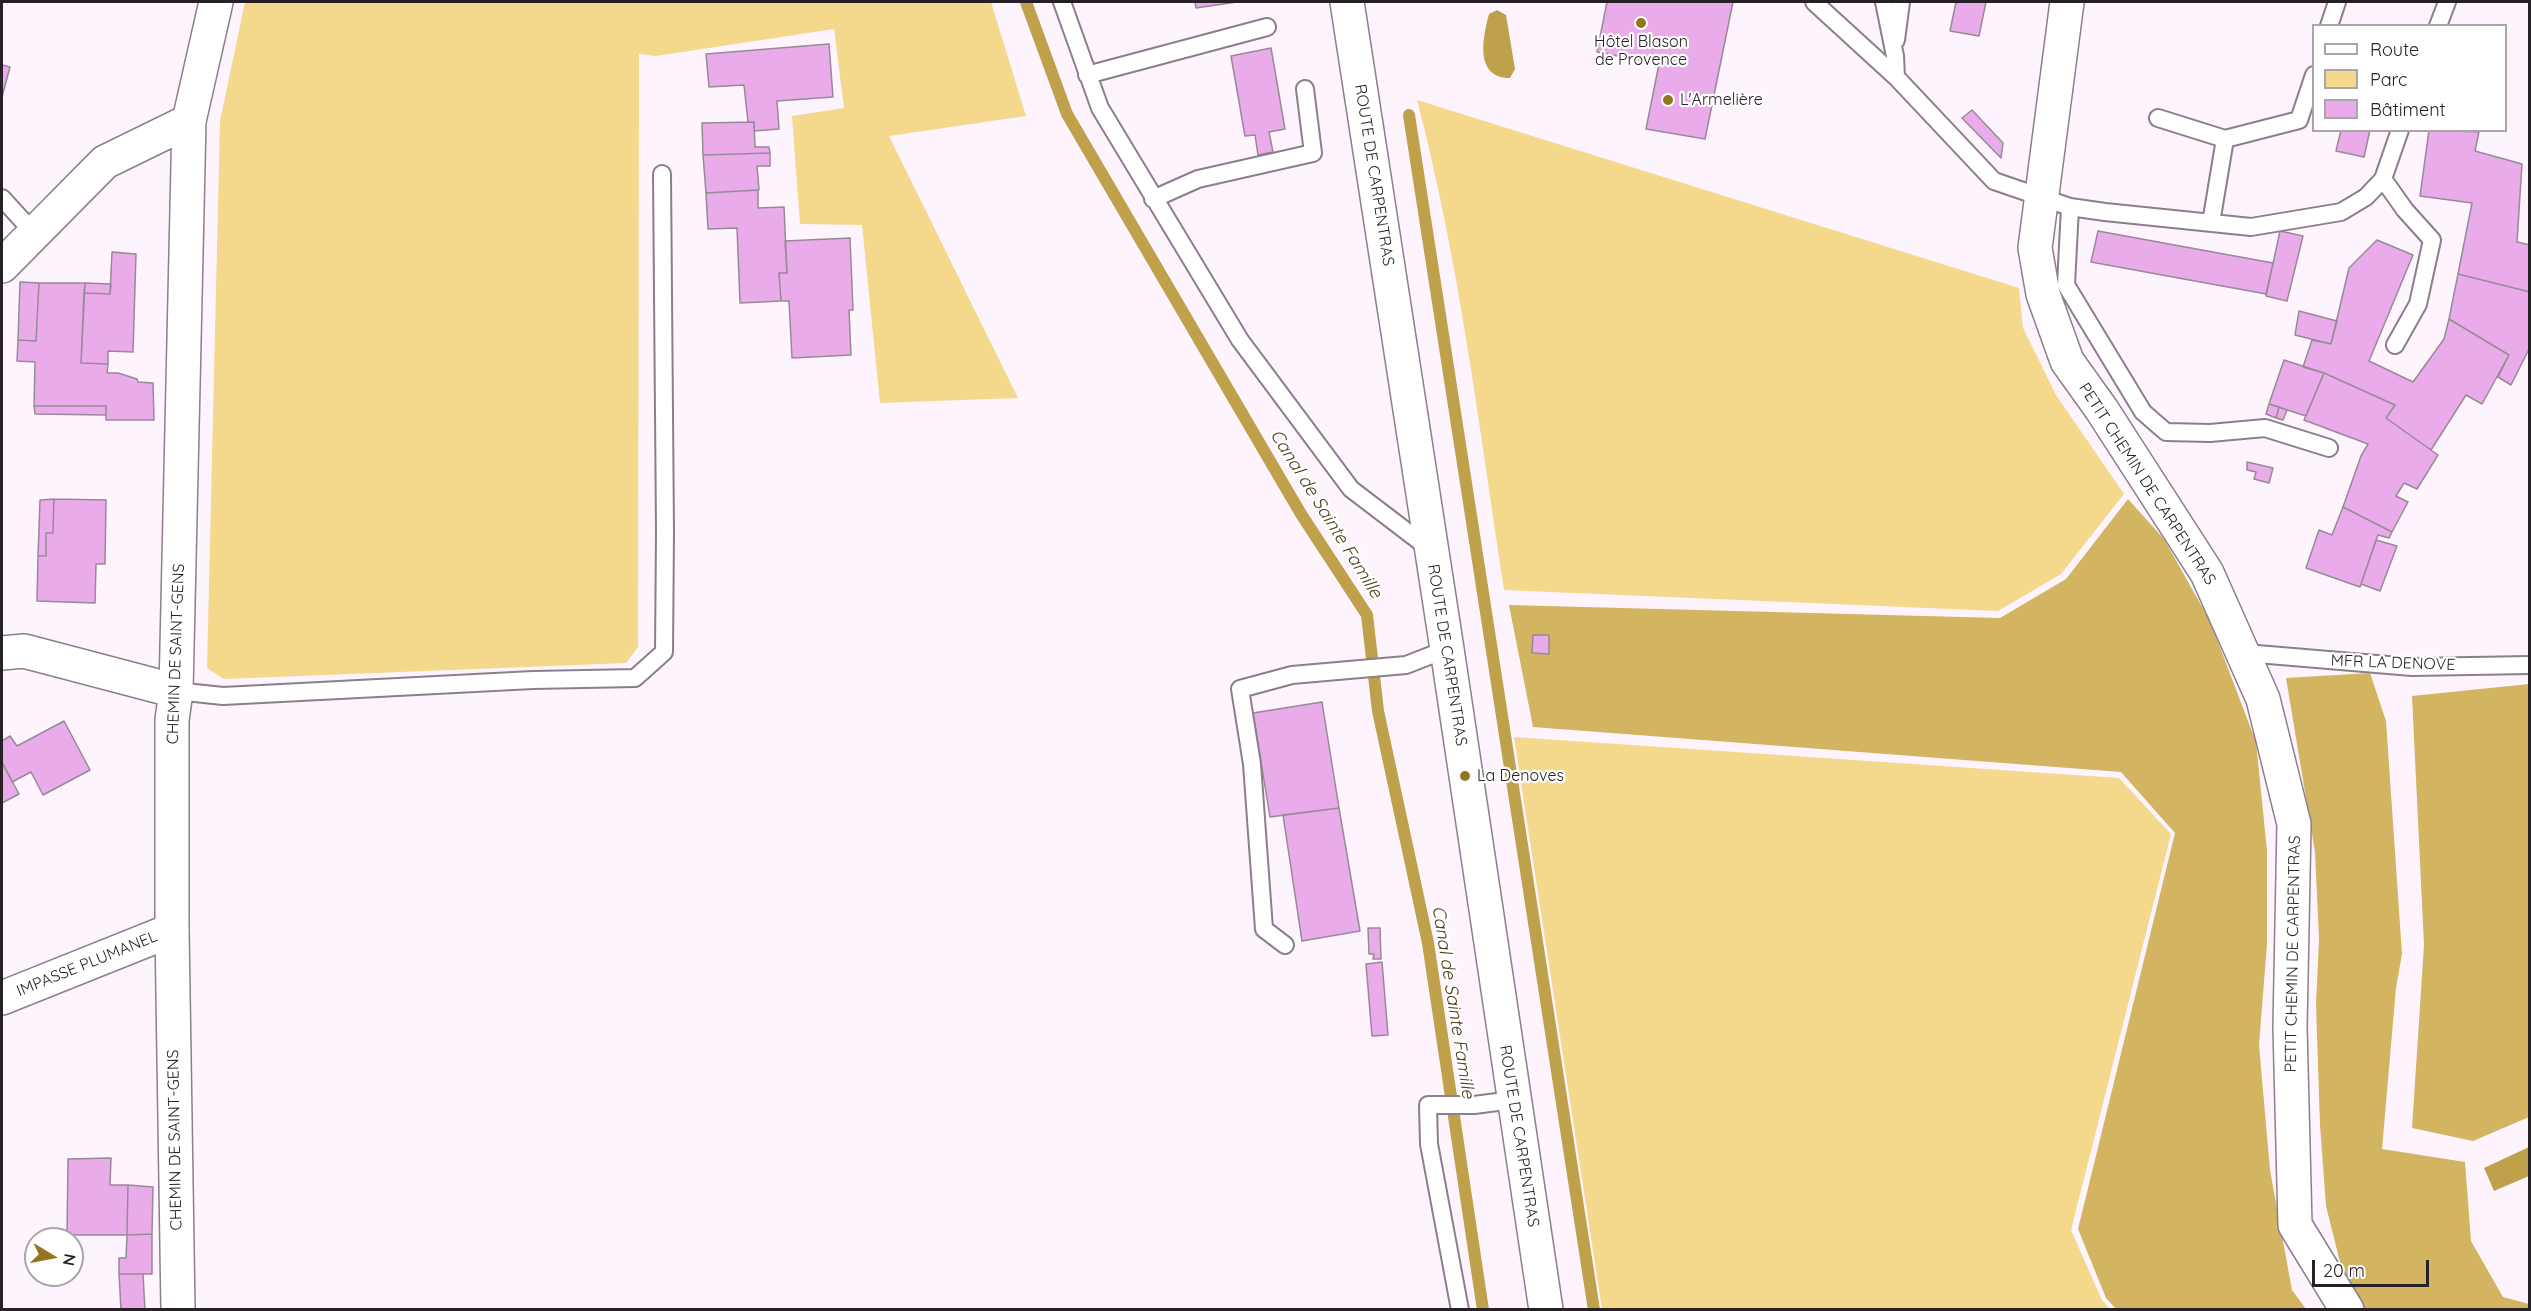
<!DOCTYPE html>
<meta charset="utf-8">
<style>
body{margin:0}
#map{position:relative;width:2531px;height:1311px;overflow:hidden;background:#fef4fe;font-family:Quicksand,sans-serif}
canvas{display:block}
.frame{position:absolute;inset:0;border:3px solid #272127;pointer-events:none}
.legend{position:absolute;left:2312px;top:24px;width:195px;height:108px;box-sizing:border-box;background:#fff;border:2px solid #a9a6a9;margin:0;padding:8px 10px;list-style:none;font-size:18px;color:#272127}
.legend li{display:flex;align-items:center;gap:12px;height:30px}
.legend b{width:30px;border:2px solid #a9a6a9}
.north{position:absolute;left:24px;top:1227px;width:60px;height:60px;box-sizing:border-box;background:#fff;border:2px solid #a9a6a9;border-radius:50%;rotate:100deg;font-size:16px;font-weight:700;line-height:24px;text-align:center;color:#272127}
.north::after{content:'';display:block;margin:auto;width:21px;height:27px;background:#93761d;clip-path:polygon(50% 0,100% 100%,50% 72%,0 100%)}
.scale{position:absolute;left:2312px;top:1260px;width:117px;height:27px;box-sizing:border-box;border:3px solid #272127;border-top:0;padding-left:8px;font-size:18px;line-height:21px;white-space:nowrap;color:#272127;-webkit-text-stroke:4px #fff;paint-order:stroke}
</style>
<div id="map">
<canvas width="2531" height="1311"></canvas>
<div class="frame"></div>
<ul class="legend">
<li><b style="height:8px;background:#fff"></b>Route</li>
<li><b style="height:16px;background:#f4d88c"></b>Parc</li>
<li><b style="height:16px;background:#eaabea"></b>Bâtiment</li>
</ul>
<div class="north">N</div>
<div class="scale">20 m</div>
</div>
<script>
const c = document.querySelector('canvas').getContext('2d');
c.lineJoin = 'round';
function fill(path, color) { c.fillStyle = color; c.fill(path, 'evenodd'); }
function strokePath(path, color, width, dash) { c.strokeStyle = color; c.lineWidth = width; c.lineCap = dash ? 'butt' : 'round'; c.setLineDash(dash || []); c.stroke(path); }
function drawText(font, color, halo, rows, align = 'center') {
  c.font = font + ' Quicksand,sans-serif'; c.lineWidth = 4.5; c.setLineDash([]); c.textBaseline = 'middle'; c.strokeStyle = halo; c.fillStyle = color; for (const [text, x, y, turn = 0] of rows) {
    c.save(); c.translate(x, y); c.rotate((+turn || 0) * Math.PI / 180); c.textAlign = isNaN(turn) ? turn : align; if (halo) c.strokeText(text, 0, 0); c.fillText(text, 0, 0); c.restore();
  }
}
fill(new Path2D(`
 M245,2H991L1026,116L889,136L1018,398L880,403L862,225L800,224L792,116L844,108L834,29L656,56L639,54L638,647L626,663L224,679L207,668L220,121Z
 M1417,100L2019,288L2023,328L2056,395L2124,494L2061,574L1998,611L1504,590C1479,426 1459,260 1417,100Z
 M1514,737L2119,778L2171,834L2071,1230L2102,1300L2110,1309H1602Z`), '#f4d88c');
fill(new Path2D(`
 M2128,499L2164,539L2210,621L2256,742L2267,851V944L2259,1045L2270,1170L2292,1290L2306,1309H2116L2106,1298L2078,1229L2175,833L2121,772L1533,727L1509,605L2000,618L2066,579Z
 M2370,673L2386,721L2402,954L2396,988L2382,1149L2465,1162L2471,1241L2503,1297L2529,1304V1309H2362L2344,1278L2326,1206L2320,1125L2316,1005L2319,939L2315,852L2286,678Z
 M2529,684V1117L2473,1141L2412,1128L2424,945L2412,696Z`), '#d3b460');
fill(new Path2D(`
 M1497,10L1506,15L1515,69L1510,78C1474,78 1483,37 1489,14Z
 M2529,1147V1176L2494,1191L2484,1168Z`), '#bfa04b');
strokePath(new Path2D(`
 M1026,2L1067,114L1301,514L1367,615L1378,711L1428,943L1483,1310
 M1409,115L1594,1310`), '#bfa04b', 12);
const building = new Path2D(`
 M1195,2H1237L1196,8Z
 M1607,2H1733L1705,139L1646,129L1659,64L1597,52Z
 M1956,2H1986L1979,36L1950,31Z
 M829,44L833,97L777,101L779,129L754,131V122H748L744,85L709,87L706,54Z
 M1271,48L1285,129L1269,132L1273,152L1258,155L1255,135L1245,136L1231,56Z
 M2,65L10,67L2,97Z
 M1972,110L2003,143L2001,158L1962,118Z
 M754,122L755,147H769L770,153L703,155L702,123Z
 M2341,130H2370L2364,157L2336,151Z
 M2429,130L2479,132L2475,151L2522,164L2517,242L2530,245V292L2458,274L2472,203L2420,196Z
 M770,153V166H757L759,190L706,193L703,155Z
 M758,190V208L784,207L787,273H779L781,301L740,303L737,228L708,229L706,193Z
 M2098,231L2273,263L2266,294L2091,262Z
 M2280,231L2303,236L2287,301L2266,296Z
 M850,238L853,310H849L851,355L792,358L789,301H781L779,273H787L785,241Z
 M2377,240L2413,255L2369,361L2413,382L2444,339L2449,319L2509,355L2482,404L2466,395L2431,450L2386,418L2395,405L2324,373L2303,367L2312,340L2331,344L2349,268Z
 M112,252L136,254L133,352L108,351V364L81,363L84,293L110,294Z
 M2458,274L2530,292V347L2511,385L2498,377L2509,355L2449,319Z
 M20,282L39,283L36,341L18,340Z
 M39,283H85L81,363L108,364L107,373H118L137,379L138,382L153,383L154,420H106V406H34L35,362L17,361L18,340L36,341Z
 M85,283L111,284L110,294L84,293Z
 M2299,311L2337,321L2331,344L2295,335Z
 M2284,360L2324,373L2306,416L2269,404Z
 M2324,373L2395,405L2386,418L2438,455L2417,489L2404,483L2396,496L2408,502L2392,532L2343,507L2361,456L2368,444L2304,420Z
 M2269,404L2279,407L2276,418L2266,414Z
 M34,406H106V415L35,414Z
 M2279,407L2287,410L2283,420L2276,418Z
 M2247,462L2273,468L2269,483L2254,479L2256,472L2247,470Z
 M54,499L106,500L105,564H96L95,603L37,601L38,556H46V533H53Z
 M54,499L53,533H46V556H38L40,500Z
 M2343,507L2392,532L2389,538L2378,535L2360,587L2306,568L2319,530L2332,535Z
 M2376,540L2397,546L2380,591L2361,584Z
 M1533,635H1549V654L1532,653Z
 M1322,702L1339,808L1270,817L1253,713Z
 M64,721L90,770L43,795L31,772L12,782L2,762V741L10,736L17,746Z
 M2,762L19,794L2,803Z
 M1339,808L1360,931L1302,941L1283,815Z
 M1368,928H1380L1381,959H1373L1374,954H1369Z
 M1382,962L1388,1035L1372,1036L1366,964Z
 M111,1158L110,1185H128L127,1235H67L68,1159Z
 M128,1185L153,1187L152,1234L127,1235Z
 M152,1234V1274H119V1258H126L127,1235Z
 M119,1274H143L145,1310H121Z`);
fill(building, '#eaabea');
strokePath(building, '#988997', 1.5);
const lane = new Path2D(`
 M1062,2L1100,108L1240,340L1351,489L1431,550
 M1814,2L1896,77
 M1884,2L1895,56L1896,77L1994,181L2070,207L2105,212L2251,227L2341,212L2366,197L2383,179L2400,130
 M2329,26L2337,2
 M2438,26L2447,2
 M1896,40L1901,2
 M1087,75L1267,27
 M2158,118L2225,139
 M2383,179L2405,210L2432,240L2418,304L2395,345
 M2,198L34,233
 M1153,199L1198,179L1313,153L1305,89
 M2070,207L2066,285L2143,412L2166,432L2210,433L2265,428L2329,448
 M2211,223L2225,139L2299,120L2314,75
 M2257,654L2412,667L2530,665
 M176,691L223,696L533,680L635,678L664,652L665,532L662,174
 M1285,945L1264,929L1252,764L1240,689L1292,675L1406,665L1447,649
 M1460,1310L1429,1144L1428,1105H1474L1513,1100`);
const street = new Path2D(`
 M2067,2L2035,248L2043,294L2067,361L2102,410L2207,573L2263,699L2294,824L2290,1027L2295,1225L2347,1310
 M2,266L105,162L189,121
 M2,653L24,651L176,691
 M2,998L172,930`);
const secondary = new Path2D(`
 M1347,2L1447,649L1546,1310
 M178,1310L172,930V720L176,691L189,121L216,2`);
strokePath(lane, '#8c7e8c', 20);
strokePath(street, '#8c7e8c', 36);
strokePath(secondary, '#8c7e8c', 36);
strokePath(lane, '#fff', 16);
strokePath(street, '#fff', 33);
strokePath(secondary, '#fff', 33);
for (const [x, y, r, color] of [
 [1641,23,6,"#93761d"],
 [1668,100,6,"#93761d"],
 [1465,776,6,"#93761d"]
]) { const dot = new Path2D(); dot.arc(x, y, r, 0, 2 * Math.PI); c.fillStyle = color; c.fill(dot); strokePath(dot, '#fff', 2); }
drawText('16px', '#272127', '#fff', [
 ["Hôtel Blason",1641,42,"center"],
 ["de Provence",1641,60,"center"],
 ["L'Armelière",1680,100],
 ["La Denoves",1477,776]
], 'left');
drawText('16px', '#272127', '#fff', [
 ["ROUTE DE CARPENTRAS",1374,175,81],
 ["PETIT CHEMIN DE CARPENTRAS",2147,484,57],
 ["CHEMIN DE SAINT-GENS",176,654,-88],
 ["ROUTE DE CARPENTRAS",1447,655,81],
 ["MFR LA DENOVE",2393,663,2],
 ["PETIT CHEMIN DE CARPENTRAS",2293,954,-89],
 ["IMPASSE PLUMANEL",87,964,-22],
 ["ROUTE DE CARPENTRAS",1519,1136,81],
 ["CHEMIN DE SAINT-GENS",175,1140,-91]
]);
drawText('italic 18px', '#4e411c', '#fff', [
 ["Canal de Sainte Famille",1326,514,58],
 ["Canal de Sainte Famille",1453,1002,81]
]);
</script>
